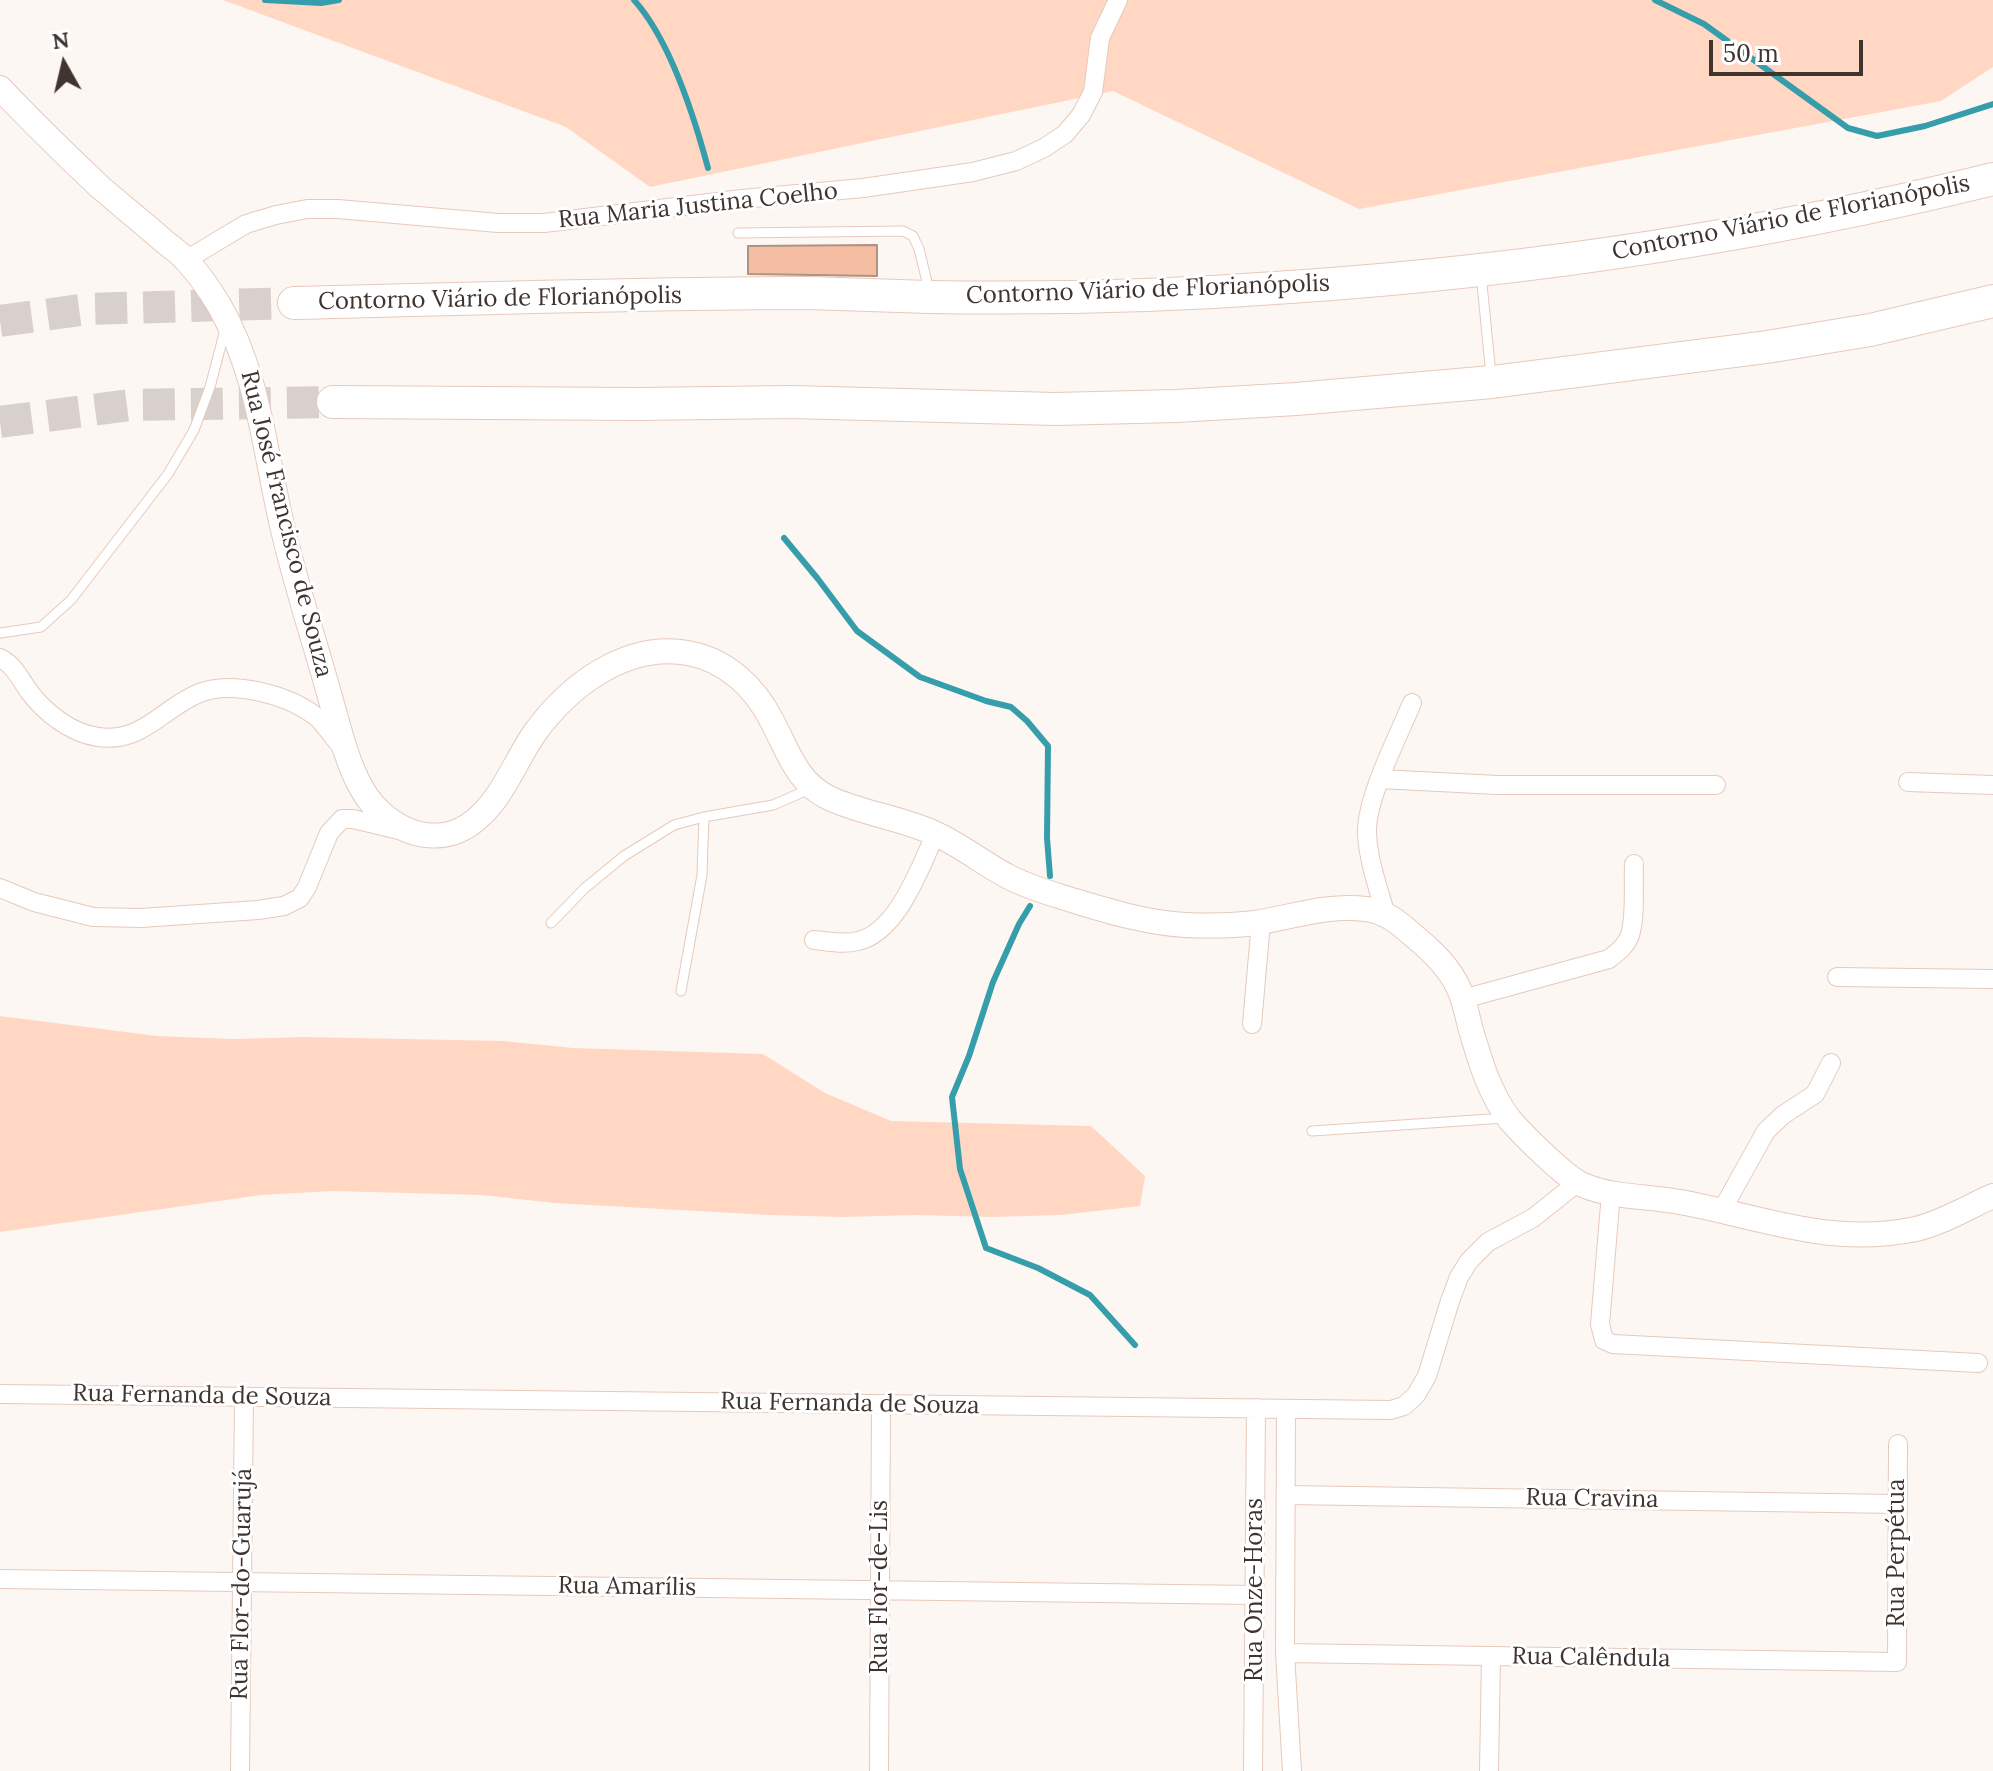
<!DOCTYPE html>
<meta charset="utf-8">
<style>
body{margin:0}
#map{position:relative;width:1993px;height:1771px;overflow:hidden;background:#fdf7f4;font-family:Lora,serif}
canvas{display:block}
.north{position:absolute;left:24px;top:24px;width:80px;height:80px;-webkit-text-stroke:6px #fff;paint-order:stroke;rotate:352deg;font-size:22px;font-weight:700;line-height:32px;text-align:center;color:#3f342e}
.north::after{content:'';display:block;margin:auto;width:28px;height:36px;background:#3f342e;clip-path:polygon(50% 0,100% 100%,50% 72%,0 100%)}
.scale{position:absolute;left:1709px;top:40px;width:154px;height:36px;box-sizing:border-box;border:4px solid #3f342e;border-top:0;padding-left:10px;font-size:24px;line-height:28px;white-space:nowrap;color:#3f342e;-webkit-text-stroke:6px #fff;paint-order:stroke}
</style>
<div id="map">
<canvas width="1993" height="1771"></canvas>
<div class="north">N</div>
<div class="scale">50 m</div>
</div>
<script>
const c = document.querySelector('canvas').getContext('2d');
c.lineJoin = 'round';
function fill(path, color) { c.fillStyle = color; c.fill(path, 'evenodd'); }
function strokePath(path, color, width, dash) { c.strokeStyle = color; c.lineWidth = width; c.lineCap = dash ? 'butt' : 'round'; c.setLineDash(dash || []); c.stroke(path); }
function drawText(font, color, halo, rows, align = 'center') {
  c.font = font + ' Lora,serif'; c.lineWidth = 6; c.setLineDash([]); c.textBaseline = 'middle'; c.strokeStyle = halo; c.fillStyle = color; for (const [text, x, y, turn = 0] of rows) {
    c.save(); c.translate(x, y); c.rotate((+turn || 0) * Math.PI / 180); c.textAlign = isNaN(turn) ? turn : align; if (halo) c.strokeText(text, 0, 0); c.fillText(text, 0, 0); c.restore();
  }
}
fill(new Path2D(`
 M223,0H1993V67L1941,101L1359,209L1113,91L650,187L566,127Z
 M0,1016L157,1036L234,1039L305,1037L503,1041L573,1048L763,1054L825,1093L891,1121L1091,1126L1145,1176L1140,1206L1061,1215L992,1217L915,1215L842,1217L769,1215L555,1203L482,1195L333,1191L261,1195L0,1232Z`), '#ffd7c3');
strokePath(new Path2D(`
 M265,0L321,3L339,0
 M634,0C670,40 694,116 708,168
 M1655,0L1704,24L1848,128L1877,136L1925,126L1993,104
 M784,538L818,579L857,631L920,677L986,701L1011,707L1027,721L1048,746L1047,838L1050,876
 M1030,906L1019,924L993,982L969,1056L952,1097L960,1169L986,1248L1038,1268L1090,1295L1135,1345`), '#369eab', 6);
const building = new Path2D(`
 M877,245V276L748,274V246Z`);
fill(building, '#f5bea2');
strokePath(building, '#ad9285', 2);
strokePath(new Path2D(`
 M0,321L88,309L294,303
 M0,422L130,405L333,402`), '#d7d0cc', 32, [32, 16]);
const lane = new Path2D(`
 M738,233L903,231L913,236L919,249L929,290
 M1481,274L1491,375
 M0,633L41,627L71,600L168,474L194,430L210,387L225,330
 M551,923L585,888L624,856L674,825L704,817L773,805L812,788
 M681,991L702,875L704,817
 M1312,1131L1505,1118`);
const street = new Path2D(`
 M186,260L246,224L276,215L307,209H338L498,223H544L742,199L863,188L973,172L1016,161L1044,148L1065,134L1081,115L1093,92L1100,38L1118,0
 M0,658C14,665 19,677 28,690C44,712 70,733 98,737C142,743 161,710 197,694C231,679 291,695 319,719C327,728 335,739 342,748
 M1380,779L1497,785H1716
 M1908,782L1993,785
 M0,888L34,902L93,917L141,918L258,910L284,906L300,898L307,887L329,833L342,819H353L399,830
 M1385,912C1378,887 1368,860 1367,833C1366,798 1398,737 1412,703
 M814,940C828,941 844,945 858,941C898,932 920,867 936,833
 M1837,977L1993,979
 M1463,999L1609,959C1618,952 1626,946 1630,935C1636,916 1633,884 1634,864
 M1252,1024L1261,922
 M1611,1193L1600,1324L1604,1340L1613,1344L1978,1363
 M1722,1210L1766,1131L1783,1115L1815,1094L1831,1063
 M0,1394L1391,1410L1404,1406L1416,1395L1427,1376L1450,1301L1459,1277L1469,1261L1488,1242L1533,1218L1577,1183
 M1286,1409L1285,1653L1292,1771
 M1286,1495L1898,1504
 M0,1579L1255,1595
 M1285,1653L1897,1662L1898,1444
 M240,1771L244,1397
 M879,1771L881,1404
 M1253,1771L1256,1408
 M1489,1771L1491,1656`);
const secondary = new Path2D(`
 M0,88C32,122 66,155 100,187C121,205 143,223 165,242C172,248 180,253 186,260C198,273 210,290 219,305C258,373 264,446 281,521C294,580 314,639 330,697C341,734 351,786 380,812C409,839 449,846 480,816C504,794 516,760 534,734C568,686 626,642 688,653C726,660 755,687 772,721C788,751 797,783 829,798C863,814 903,818 936,834C962,846 984,864 1009,877C1030,888 1053,894 1075,901C1111,912 1148,923 1185,925C1208,926 1232,926 1255,923C1293,917 1328,904 1366,909C1387,912 1399,923 1414,936C1432,951 1450,968 1459,989C1465,1002 1467,1016 1471,1030C1480,1061 1490,1095 1510,1120C1523,1135 1566,1178 1583,1185C1613,1198 1649,1196 1680,1202C1762,1217 1829,1247 1916,1229C1942,1223 1968,1207 1993,1196`);
const highway = new Path2D(`
 M294,303C466,299 638,293 809,293C849,294 889,296 929,297C1049,299 1170,296 1290,287C1526,271 1762,236 1993,179
 M333,402L638,404L791,402L1055,409L1176,406L1296,399L1492,382L1767,347L1870,330L1993,301`);
strokePath(lane, '#e6c9bb', 11);
strokePath(street, '#e6c9bb', 20);
strokePath(secondary, '#e6c9bb', 26);
strokePath(highway, '#e6c9bb', 34);
strokePath(lane, '#fff', 9);
strokePath(street, '#fff', 18);
strokePath(secondary, '#fff', 24);
strokePath(highway, '#fff', 32);
drawText('24px', '#3f342e', '#fff', [
 ["Rua Maria Justina Coelho",698,206,-6],
 ["Contorno Viário de Florianópolis",1791,218,-11],
 ["Contorno Viário de Florianópolis",1148,290,-2],
 ["Contorno Viário de Florianópolis",500,299,-1],
 ["Rua José Francisco de Souza",286,524,76],
 ["Rua Fernanda de Souza",202,1396,1],
 ["Rua Fernanda de Souza",850,1404,1],
 ["Rua Cravina",1592,1499,1],
 ["Rua Perpétua",1897,1553,-90],
 ["Rua Flor-do-Guarujá",242,1584,-89],
 ["Rua Amarílis",627,1587,1],
 ["Rua Flor-de-Lis",880,1587,-90],
 ["Rua Onze-Horas",1255,1590,-90],
 ["Rua Calêndula",1591,1658,1]
]);
</script>
